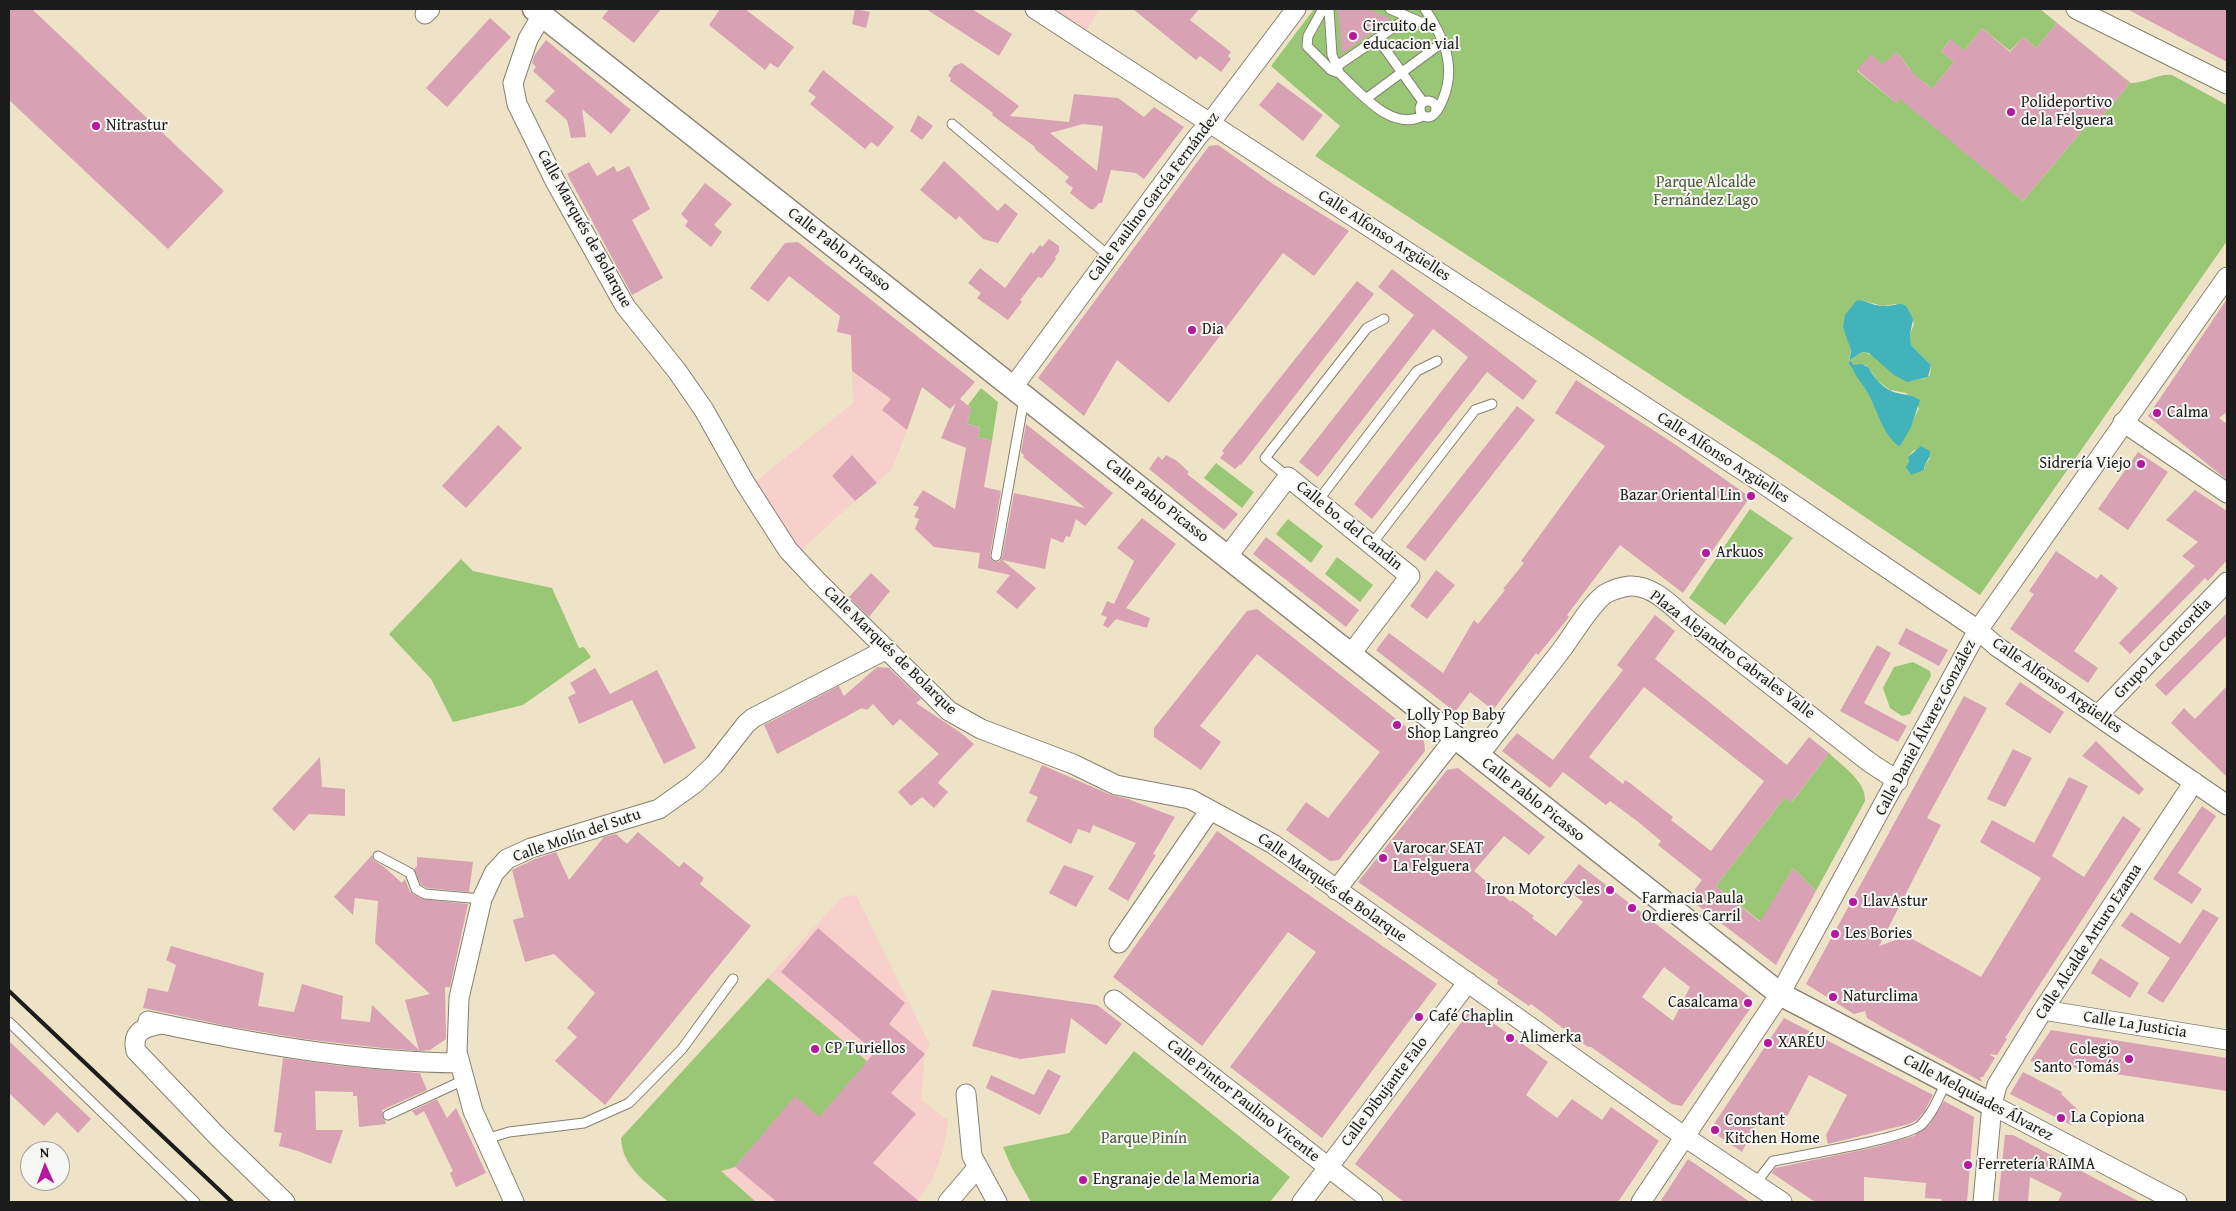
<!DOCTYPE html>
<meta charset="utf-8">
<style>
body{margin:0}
#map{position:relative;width:2236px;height:1211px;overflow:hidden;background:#eee3c6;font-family:"Gentium Book Plus",serif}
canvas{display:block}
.frame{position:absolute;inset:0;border:10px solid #1c1c1c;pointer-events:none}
.north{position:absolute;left:20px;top:1141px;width:50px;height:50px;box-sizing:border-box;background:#f6f6f2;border:1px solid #9f9f9c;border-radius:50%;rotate:358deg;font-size:14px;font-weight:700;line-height:20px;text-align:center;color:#1c1c1c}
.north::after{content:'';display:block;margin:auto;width:18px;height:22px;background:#b5179e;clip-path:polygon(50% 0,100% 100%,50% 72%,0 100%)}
</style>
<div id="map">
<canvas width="2236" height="1211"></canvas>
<div class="frame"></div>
<div class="north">N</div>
</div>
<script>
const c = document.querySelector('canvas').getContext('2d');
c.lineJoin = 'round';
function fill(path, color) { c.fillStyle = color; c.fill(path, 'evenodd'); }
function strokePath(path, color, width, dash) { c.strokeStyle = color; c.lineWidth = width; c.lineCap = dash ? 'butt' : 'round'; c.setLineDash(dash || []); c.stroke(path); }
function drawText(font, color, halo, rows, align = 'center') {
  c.font = font + ' "Gentium Book Plus",serif'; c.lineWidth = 4; c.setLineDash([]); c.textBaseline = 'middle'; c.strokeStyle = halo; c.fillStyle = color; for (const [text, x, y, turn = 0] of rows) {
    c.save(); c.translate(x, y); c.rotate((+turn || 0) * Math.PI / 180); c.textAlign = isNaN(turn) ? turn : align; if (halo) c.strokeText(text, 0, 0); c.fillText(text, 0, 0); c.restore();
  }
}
fill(new Path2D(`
 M1050,9H1100L1085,32Z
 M852,371L891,399L883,410L907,430L892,469L877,483L852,455L832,476L855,501L798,553L754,483L853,403Z
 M856,895L930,1045L925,1054L921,1100L948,1120L943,1151L932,1181L916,1202H668L628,1165L622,1152L621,1138L842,897Z`), '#f7d0cc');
fill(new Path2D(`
 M1314,9H2040L2131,83C2145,83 2160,73 2172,75L2227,105V241L1980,595L1766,450L1315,156L1340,126L1271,66ZM2057,23L2130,83L2096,124L2091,120L2023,201L1907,103L1924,82L1932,89L1954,62L1941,51L1950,40L1964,51L1982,28L2010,51L2023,37L2036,48ZM1897,52L1910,69L1896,72L1891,57ZM1871,55L1910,88L1896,103L1857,71ZM1860,300L1883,306L1896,304L1909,311L1914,324L1910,334L1911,345L1931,365L1930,375C1924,380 1922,378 1915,380C1892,384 1883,354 1862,352L1850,360L1854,365H1866L1878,381L1890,390L1906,393L1919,408L1900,446L1886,431L1867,391L1849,361L1851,348L1843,328ZM1914,450L1930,458L1925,465L1924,470L1917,471L1907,465L1909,461L1908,457Z
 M981,388L998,402L992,441L978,437L980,427L967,424L971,408L968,405Z
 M1216,463L1254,492L1242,508L1204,478Z
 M1750,509L1793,538L1725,625L1689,598Z
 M1288,519L1323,546L1311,563L1276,534Z
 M1337,557L1373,585L1360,602L1325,574Z
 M461,559L473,571L552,588L579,648L584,647L591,657L523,705L453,722L431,679L389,634Z
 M1913,662L1930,671L1931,676L1910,714L1902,716L1890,708L1883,688L1894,667Z
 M1829,753C1843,767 1866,781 1865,801L1816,891L1793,868L1761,922L1716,886L1785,797L1792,802Z
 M768,978L867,1061L828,1125L795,1097L735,1167L721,1171L756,1202H668C647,1182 623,1169 621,1138Z
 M1134,1051L1290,1177L1270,1202H1031L1012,1168L1003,1147L1069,1133Z`), '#9ac775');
fill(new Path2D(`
 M1860,300C1868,302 1875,306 1883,306C1902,306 1904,296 1913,320L1910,334L1911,345L1931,365L1928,377L1907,382L1894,375L1869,353L1862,352L1850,360L1854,365L1862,364L1868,367C1874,378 1884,390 1897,393C1906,395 1912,395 1920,400L1911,427L1900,446L1897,445C1881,431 1877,408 1866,390C1864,386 1860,382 1857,377C1854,372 1853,368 1849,364L1851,350L1843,328L1845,315L1856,301Z
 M1921,446L1930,451C1931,459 1924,462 1924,470L1911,475L1906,467L1909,461L1908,457Z`), '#42b2bb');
fill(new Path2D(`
 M9,9H32L224,191L168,249L9,100Z
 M609,9H661L634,43L602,18Z
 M720,9H745L794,47L778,68L770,63L765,70L709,25Z
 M855,9L870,12L866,28L852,24Z
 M926,9H972L1012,34L999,56Z
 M1133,9H1199L1190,20L1231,52L1228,56L1231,59L1221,72L1200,56L1196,60Z
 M1338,9H1369L1391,19L1342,54Z
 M2127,9H2227V62Z
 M490,18L511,37L447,107L426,88Z
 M2057,23L2130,83L2096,124L2091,120L2023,201L1900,99L1896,103L1857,70L1871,54L1882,64L1897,52L1912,72L1932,89L1954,62L1941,51L1951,39L1964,51L1982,28L2010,52L2023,37L2036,48Z
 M546,40L631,110L611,134L582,109L586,137L571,138L567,120L545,101L555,91L533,71L536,67L532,63L534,56Z
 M962,63L1019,106L1010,116L1069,122L1074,94L1118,98L1144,117L1154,107L1184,127L1144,179L1136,173L1111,170L1102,203H1099L1094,209H1090L1070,193L1073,188L1065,182L1069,177L1035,149V147L992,115L993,113L950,81L951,78L948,76L954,66ZM1083,124L1103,126L1097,171L1050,133Z
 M823,70L894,127L878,147L871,142L865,149L810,104L816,97L808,91Z
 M1278,82L1323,115L1303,141L1259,105Z
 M918,115L933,126L922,140L910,131Z
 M1218,145L1273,184L1349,231L1314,276L1283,253L1169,403L1117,360L1084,416L1038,378L1209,146Z
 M944,161L998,211L1005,203L1018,214L998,243L983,239L959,216L956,220L920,190Z
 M589,162L597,176L614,166L617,172L629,166L650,209L632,220L663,278L632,295L567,174Z
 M705,183L732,204L714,225L722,232L711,247L685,226L688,221L681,214Z
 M1049,239L1059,246V252L1055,257L1056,259L1042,278L1038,277L1020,300L1022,302L1008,320L977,298L981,293L968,283L980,268L1005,288L1031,252L1033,254L1040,245L1042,247Z
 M798,242L975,382L960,399L971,408L967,424L980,427L978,437L992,441L984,487L1001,491L990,555L992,561L999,562L1002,557L1014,493L1085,508L1023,457L1024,455L1021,452L1026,424L1113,493L1085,526L1076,519L1070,537L1066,536L1063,543L1051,538L1045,569L1002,560L1036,588L1017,609L996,592L1010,575L978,568L980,553L934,547L915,529L919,519L914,517L919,507L913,505L923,490L955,509L966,448L941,438L956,403L950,409L922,387L907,430L882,410L891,399L852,371L851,335L837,332L840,316L789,276L768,302L750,288L785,243Z
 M1392,269L1537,381L1523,400L1487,372L1372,519L1354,504L1468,357L1433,329L1318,477L1299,462L1414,315L1378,287Z
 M1357,281L1374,294L1241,465L1240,464L1235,469L1220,458L1224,453L1222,451Z
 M2227,299V412L2219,418L2227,424V480L2148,416Z
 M1576,380L1676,445L1750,497L1683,593L1620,545L1567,615L1569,617L1538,655L1536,653L1493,710L1470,692L1455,712L1376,650L1389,633L1443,673L1474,620L1478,624L1505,590L1503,589L1524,563L1521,561L1605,446L1555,413Z
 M1517,406L1535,420L1425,561L1406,547Z
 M498,425L522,448L466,508L442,486Z
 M2138,452L2168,472L2128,530L2098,509Z
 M852,455L877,483L855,501L832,476Z
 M1166,455L1177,461L1189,472L1187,474L1238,514L1224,530L1149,469L1158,456L1162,460Z
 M2195,490L2227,511V560L2208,581L2205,578L2130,654L2119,643L2195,566L2182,556L2198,542L2166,520Z
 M1142,518L1176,544L1126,608L1150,618L1147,628L1116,619L1108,628L1103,625L1107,617L1101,615L1107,601L1114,604L1134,561L1117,548Z
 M1266,537L1359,610L1346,627L1253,554Z
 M2056,551L2097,579L2101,574L2118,588L2074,651L2098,668L2088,683L2010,629L2034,594L2029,591Z
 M1436,570L1455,585L1427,619L1410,606Z
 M871,573L890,591L869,617L849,597Z
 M1257,609L1424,741L1425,751L1339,860L1330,861L1286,830L1306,802L1328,818L1380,752L1257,654L1200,726L1221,742L1201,770L1154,737V728L1247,611Z
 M2227,613V635L2166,696L2155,685Z
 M1655,615L1675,631L1655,659L1698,693L1787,765L1809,737L1829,753L1791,803L1785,797L1716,886L1760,922L1793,868L1816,891L1776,965L1688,898L1702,880L1658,845L1661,841L1637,821L1610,801L1606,805L1563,772L1550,788L1502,751L1517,733L1553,760L1623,670L1617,665ZM1644,687L1764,781L1711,851L1671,820L1673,817L1630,783L1625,780L1623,784L1589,757Z
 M1906,628L1948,650L1939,666L1898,644Z
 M1877,645L1891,653L1864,703L1907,726L1898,742L1840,711Z
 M877,667L889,668L921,699L916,703L961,733L974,744L940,780L938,783L948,792L934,808L922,797L911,806L898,792L939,754L900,719L893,726L873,704L867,710L862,708L777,754L764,725L839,686L844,696Z
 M595,668L610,694L657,670L696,748L664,764L632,700L579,724L568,697L576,693L570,683Z
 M2020,682L2064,712L2050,734L2005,704Z
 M2227,686V777L2171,723L2184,708L2195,719Z
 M1964,696L1987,708L1927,818L1941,825L1879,946L1907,936L1981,977L2041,878L1980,842L1992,820L2034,843L2069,777L2088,786L2052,856L2084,877L2123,816L2141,829L2005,1038L2007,1039L1997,1055L1989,1054L1995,1058L1983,1077H1980L1982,1082L1882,1027L1867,1018L1865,1011L1854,1014L1806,984Z
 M2096,741L2144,789L2139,795L2082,756Z
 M2013,749L2032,758L2005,807L1987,799Z
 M320,757L322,787L345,789V816L309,814L294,831L272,809Z
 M1042,765L1111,795L1128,799L1175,817L1153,854L1156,855L1128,901L1108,889L1136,843L1093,825L1090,833L1078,829L1071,844L1026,821L1038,797L1029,793Z
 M1458,768L1545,837L1529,855L1504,836L1474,871L1511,902L1512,900L1534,916L1532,918L1556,936L1583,902L1562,885L1579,864L1751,998L1752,1006L1682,1106L1672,1104L1591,1047H1588L1531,1004L1529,1006L1497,984L1498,980L1358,882L1447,770ZM1664,967L1690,987L1673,1021L1642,997Z
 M2202,806L2216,816L2178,873L2202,889L2192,904L2153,879Z
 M1217,831L1437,984L1322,1138L1230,1067L1316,952L1288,932L1202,1046L1113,977Z
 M638,832L679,867L684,862L704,878L700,884L751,926L605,1105L555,1061L577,1037L567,1028L595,993L554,954L525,962L513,920L524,917L512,870L535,859L556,852L569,880L604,837L616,834L627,844Z
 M372,855L373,860L383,866L402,883L405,879L410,892L422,899L468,904L450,987H445L446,1039L430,1050L421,1051L382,1048L304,1039L227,1026L143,1008L148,988L168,992L176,965L166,960L171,946L264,973L258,1006L294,1012L302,984L343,996L341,1019L370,1022L372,1005L419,1050L405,1000L430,994L375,943L378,901L355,898L353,915L334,897Z
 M417,857L473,862L469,892L427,888L421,885L414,869L417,866Z
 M1064,865L1094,876L1076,907L1049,893Z
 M2203,909L2219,918L2163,1003L2147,993L2170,958L2121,926L2131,912L2180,944Z
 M818,928L905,1003L889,1024L925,1054L891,1093L916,1114L873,1163L920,1202H777L735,1167L795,1096L819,1117L875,1052L781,972Z
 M2100,958L2139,983L2130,998L2091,973Z
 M992,990L1097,1005L1122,1024L1106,1045L1071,1018L1065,1053L1020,1059L972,1046Z
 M1472,1008L1548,1062L1526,1095L1557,1118L1572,1099L1602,1120L1611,1107L1659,1141L1618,1202H1404L1355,1164Z
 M1784,1018L1933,1095L1924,1112L1917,1120L1909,1124L1828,1144L1826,1135L1847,1095L1809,1075L1781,1128L1760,1116L1742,1152L1710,1130Z
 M2051,1030L2227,1058V1091L2030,1061Z
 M9,1041L91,1119L78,1133L57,1112L44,1126L9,1093Z
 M283,1058L341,1066L420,1073L427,1090L382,1110L386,1124L359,1127L357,1096H353V1092L315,1091L316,1130H343L331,1164L298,1151L279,1146L282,1133L274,1132Z
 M1048,1069L1061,1076L1040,1115L986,1088L991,1075L1034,1095Z
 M2023,1072L2062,1092L2061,1094L2078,1110L2071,1125L2010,1094Z
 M437,1099L447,1118L456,1108L486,1173L456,1187L450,1173L453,1171L424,1111L416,1116L412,1111Z
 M1944,1101L1974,1117L1967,1202H1941V1199L1925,1198L1926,1183L1864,1177V1202H1815L1772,1173L1775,1168L1876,1147L1914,1136L1930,1124Z
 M2005,1135H2013L2140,1202H2058L2062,1193L2030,1177L2028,1202H1998Z
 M1688,1159L1710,1174L1750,1202H1660Z`), '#d8a2b4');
const service = new Path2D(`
 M1323,9L1308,36L1307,46L1331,70L1339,73
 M1329,9L1332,55L1337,66
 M1390,9L1437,29
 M1425,9C1447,42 1459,74 1437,111
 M1409,17L1337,66L1339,73C1361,93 1391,132 1423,116
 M1378,39L1423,102
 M1367,98L1443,42
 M1420 109a8 8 0 1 1 16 0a8 8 0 1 1-16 0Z
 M952,124L1109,256
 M1288,477L1265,458L1367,328L1384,319
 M1317,502L1417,371L1437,361
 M1371,545L1475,410L1492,404
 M996,556L1024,399
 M378,856L410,873L416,889L425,894L482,899
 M9,1022L195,1202
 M388,1115L464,1080
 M486,1139L509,1132L584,1123L629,1103L682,1049L733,979
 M1755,1184L1773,1161C1798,1156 1907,1138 1921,1125C1933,1113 1939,1097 1946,1082`);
const minor = new Path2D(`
 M1035,9L1759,481L1978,630L1996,646L2227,805
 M2076,9L2227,84
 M425,14L430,9
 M542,15L528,39L513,83L517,104L555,181L625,306L677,371L704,410L745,483L788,550L817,581L949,711L981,729L1073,764L1116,785L1190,799L1273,844L1685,1137L1782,1202
 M1013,387L1198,136L1210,123L1296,9
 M2123,422L2227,493
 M1227,557L1288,477L1410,576L1350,655
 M2098,715L2227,582
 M1478,757C1505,720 1535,685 1563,648C1574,633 1590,605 1605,594C1612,590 1622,587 1630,586C1653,585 1672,606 1688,620L1869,762L1898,781
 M1336,890L1455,738
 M1119,943L1210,810
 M1114,1000L1373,1202
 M2043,1010L2227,1040
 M148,1021C250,1043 355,1062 460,1063
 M162,1024C145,1027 131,1031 136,1051L219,1138L285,1202
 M966,1094L972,1156L997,1202
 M1992,1105L2177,1202
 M514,1202L473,1111L457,1052L459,998L482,899L494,873L507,859L531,848L659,809L694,784L714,765L746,724L753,718L887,649
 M948,1202L978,1167
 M1302,1202L1468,982
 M1641,1202L1780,994L1978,630L2227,277
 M1983,1202L1992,1105L1997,1085L2043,1010L2194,782`);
const tertiary = new Path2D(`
 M534,9L1780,994L1992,1105`);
strokePath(service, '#858071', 11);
strokePath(minor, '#858071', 21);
strokePath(tertiary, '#858071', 25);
strokePath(service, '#fff', 9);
strokePath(minor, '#fff', 19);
strokePath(tertiary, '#fff', 22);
strokePath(new Path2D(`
 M9,991L232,1202`), '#1c1c1c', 4);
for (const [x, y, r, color] of [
 [1353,36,5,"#b5179e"],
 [2011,112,5,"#b5179e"],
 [96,126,5,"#b5179e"],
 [1192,330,5,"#b5179e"],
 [2157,413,5,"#b5179e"],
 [2141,464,5,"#b5179e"],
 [1751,496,5,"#b5179e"],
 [1706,553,5,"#b5179e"],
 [1397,725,5,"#b5179e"],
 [1383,858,5,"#b5179e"],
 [1610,890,5,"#b5179e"],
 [1853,902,5,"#b5179e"],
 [1632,908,5,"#b5179e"],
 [1835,934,5,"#b5179e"],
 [1833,997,5,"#b5179e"],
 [1748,1003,5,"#b5179e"],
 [1419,1017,5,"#b5179e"],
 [1510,1038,5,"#b5179e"],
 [1768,1043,5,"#b5179e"],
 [815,1049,5,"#b5179e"],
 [2129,1059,5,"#b5179e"],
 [2061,1118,5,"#b5179e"],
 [1715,1130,5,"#b5179e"],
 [1968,1165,5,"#b5179e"],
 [1083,1180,5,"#b5179e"]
]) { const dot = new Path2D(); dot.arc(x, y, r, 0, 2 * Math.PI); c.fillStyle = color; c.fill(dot); strokePath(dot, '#f6f6f2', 2); }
drawText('16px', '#1c1c1c', '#f6f6f2', [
 ["Circuito de",1363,27],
 ["educacion vial",1363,45],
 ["Polideportivo",2021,103],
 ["de la Felguera",2021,121],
 ["Nitrastur",106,126],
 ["Dia",1202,330],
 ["Calma",2167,413],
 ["Sidrería Viejo",2131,464,"right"],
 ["Bazar Oriental Lin",1741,496,"right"],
 ["Arkuos",1716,553],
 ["Lolly Pop Baby",1407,716],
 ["Shop Langreo",1407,734],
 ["Varocar SEAT",1393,849],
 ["La Felguera",1393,867],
 ["Iron Motorcycles",1600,890,"right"],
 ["Farmacia Paula",1642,899],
 ["Ordieres Carril",1642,917],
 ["LlavAstur",1863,902],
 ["Les Bories",1845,934],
 ["Naturclima",1843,997],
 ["Casalcama",1738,1003,"right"],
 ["Café Chaplin",1429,1017],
 ["Alimerka",1520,1038],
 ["XARÉU",1778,1043],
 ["CP Turiellos",825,1049],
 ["Colegio",2119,1050,"right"],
 ["Santo Tomás",2119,1068,"right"],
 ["La Copiona",2071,1118],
 ["Constant",1725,1121],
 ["Kitchen Home",1725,1139],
 ["Ferretería RAIMA",1978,1165],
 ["Engranaje de la Memoria",1093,1180]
], 'left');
drawText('16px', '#48583b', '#f6f6f2', [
 ["Parque Alcalde",1706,183],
 ["Fernández Lago",1706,201],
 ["Parque Pinín",1144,1139]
]);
drawText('16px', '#1c1c1c', '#f6f6f2', [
 ["Calle Paulino García Fernández",1154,197,-53],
 ["Calle Marqués de Bolarque",584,229,61],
 ["Calle Alfonso Argüelles",1384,236,33],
 ["Calle Pablo Picasso",839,250,38],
 ["Calle Alfonso Argüelles",1723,458,33],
 ["Calle Pablo Picasso",1157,501,38],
 ["Calle bo. del Candin",1349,526,39],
 ["Grupo La Concordia",2163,649,-46],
 ["Calle Marqués de Bolarque",890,651,44],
 ["Plaza Alejandro Cabrales Valle",1732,655,37],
 ["Calle Alfonso Argüelles",2057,686,35],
 ["Calle Daniel Álvarez González",1926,728,-62],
 ["Calle Pablo Picasso",1533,800,38],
 ["Calle Molín del Sutu",577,836,-19],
 ["Calle Marqués de Bolarque",1332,888,35],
 ["Calle Alcalde Arturo Ezama",2089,942,-57],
 ["Calle La Justicia",2135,1025,9],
 ["Calle Dibujante Falo",1385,1092,-53],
 ["Calle Melquiades Álvarez",1978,1098,28],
 ["Calle Pintor Paulino Vicente",1243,1101,38]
]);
</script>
